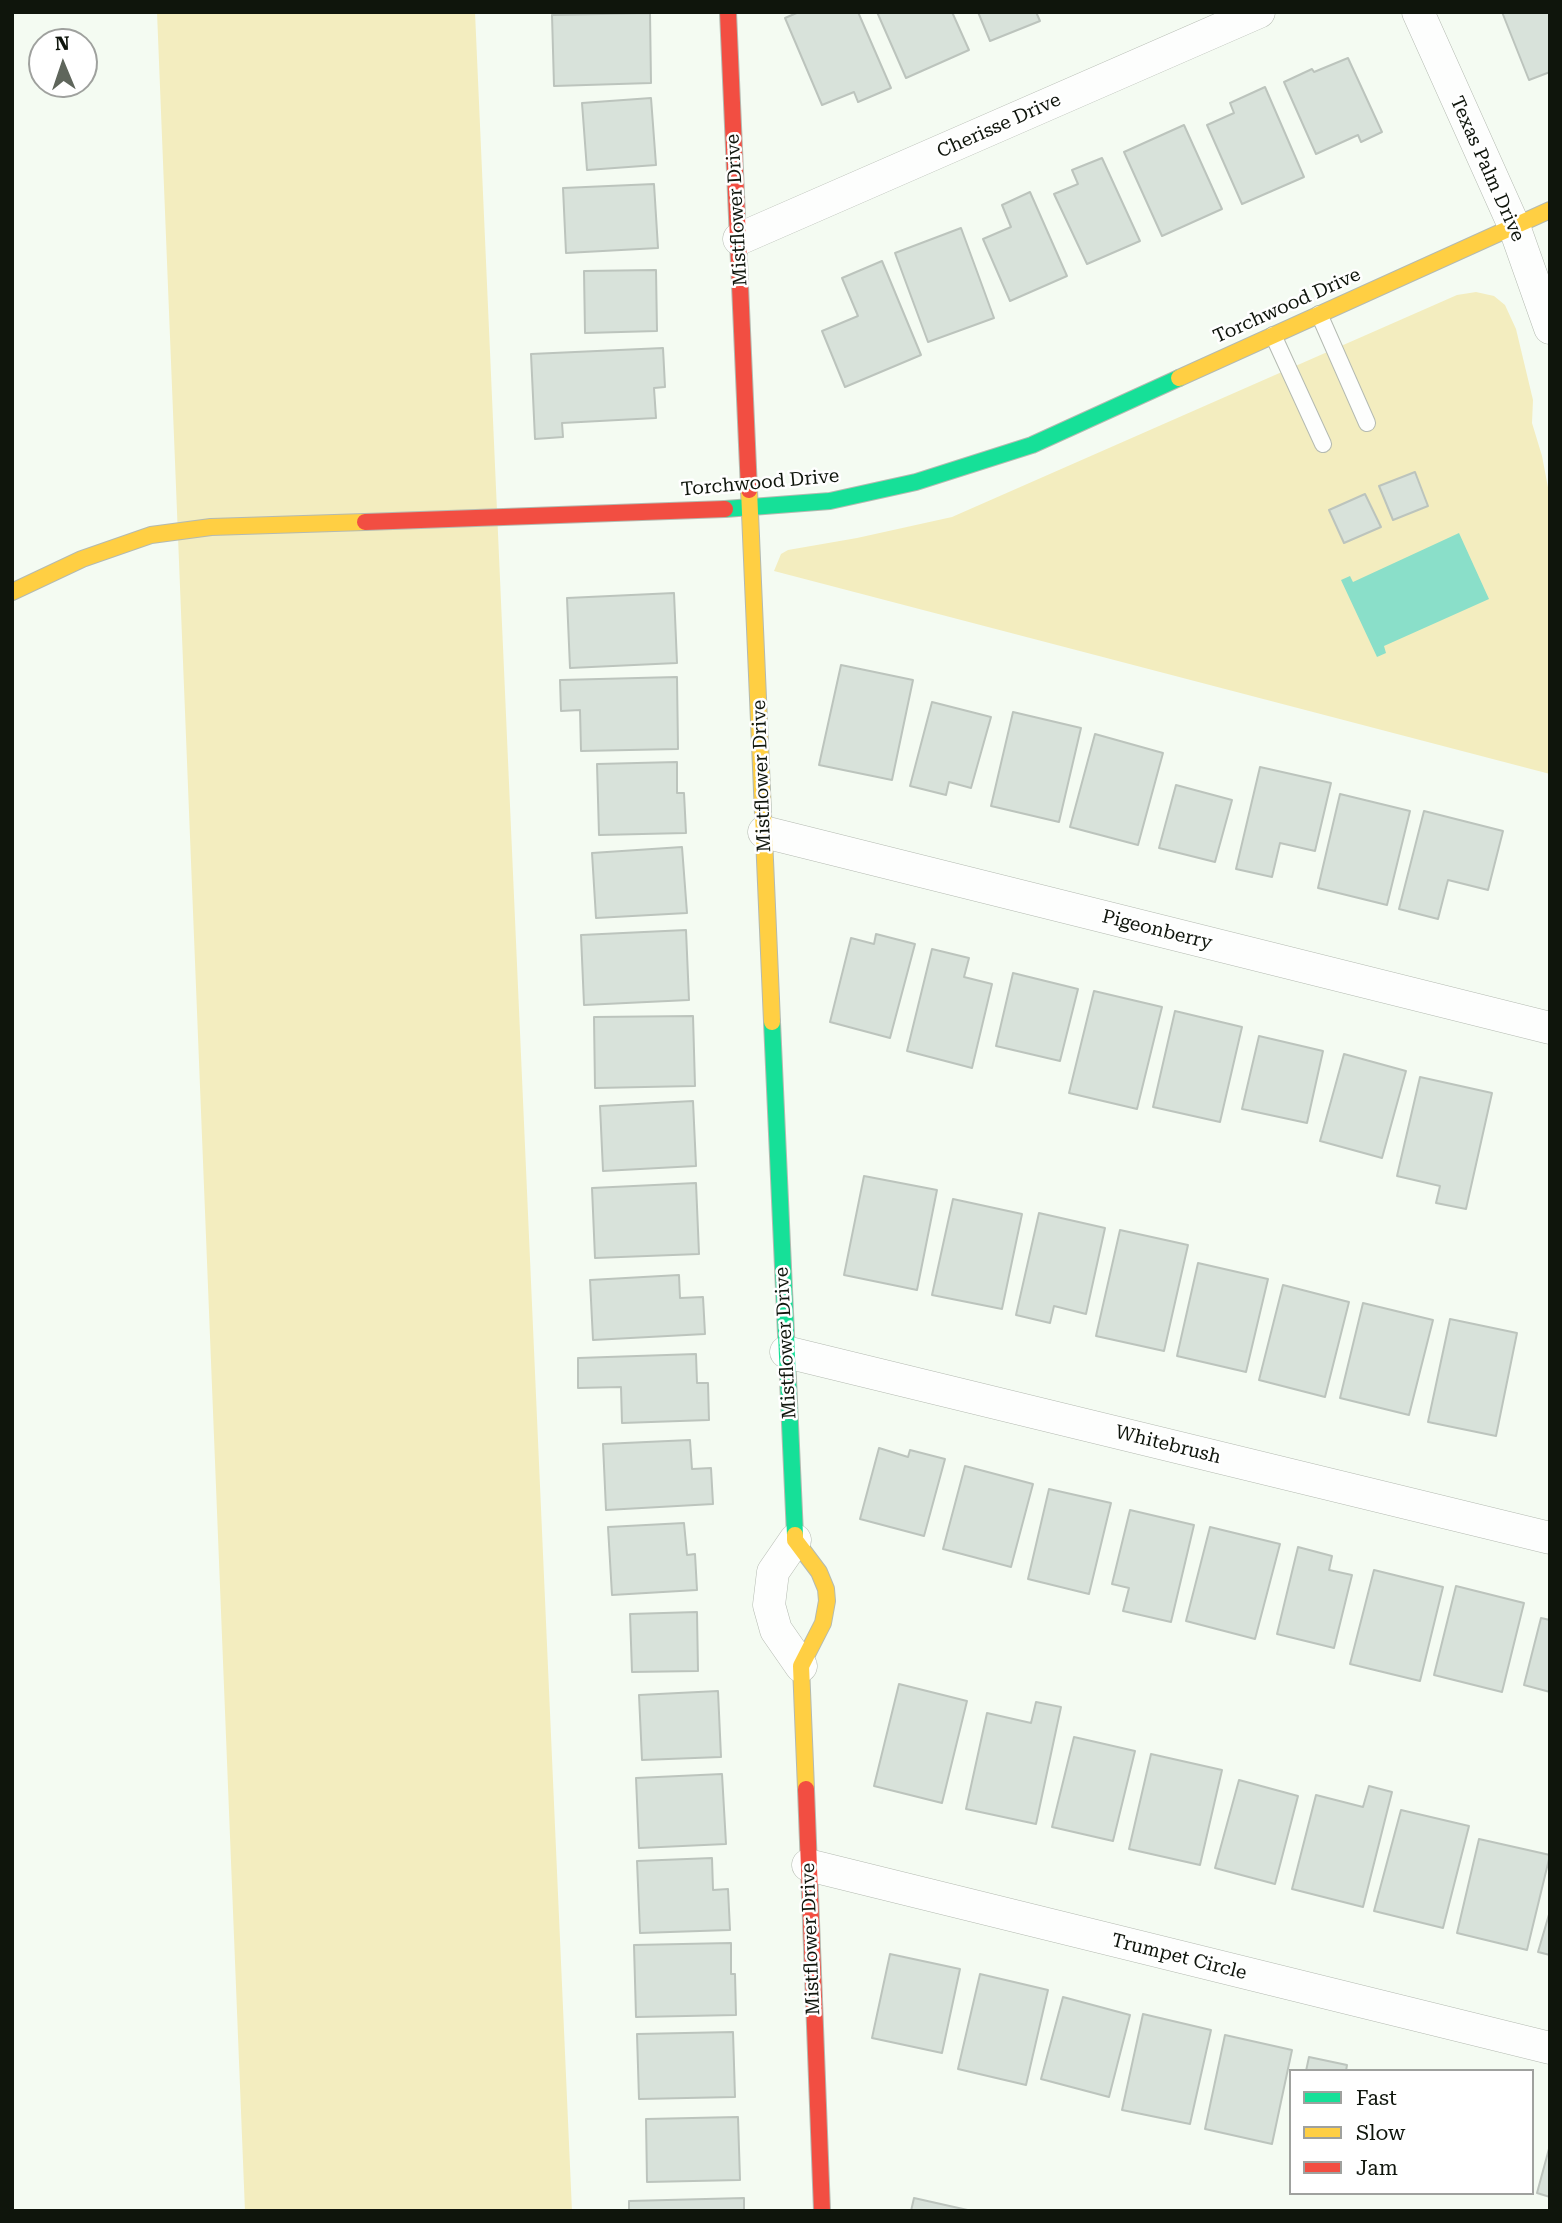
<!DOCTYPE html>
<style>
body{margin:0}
#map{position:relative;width:1562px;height:2223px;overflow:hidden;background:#f4fbf2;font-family:"Roboto Serif",serif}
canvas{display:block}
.frame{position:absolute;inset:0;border:14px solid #0f150c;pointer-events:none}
.legend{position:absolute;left:1289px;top:2069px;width:245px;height:126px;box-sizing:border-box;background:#fff;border:2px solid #9fa19e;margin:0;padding:9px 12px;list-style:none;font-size:21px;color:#0f150c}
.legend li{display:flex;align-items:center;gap:14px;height:35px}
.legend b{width:35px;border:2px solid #9fa19e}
.north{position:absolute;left:28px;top:28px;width:70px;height:70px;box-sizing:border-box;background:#fff;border:2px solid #9fa19e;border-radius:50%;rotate:358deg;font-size:19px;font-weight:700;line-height:28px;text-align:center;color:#0f150c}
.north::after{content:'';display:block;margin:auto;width:24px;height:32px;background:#5f665c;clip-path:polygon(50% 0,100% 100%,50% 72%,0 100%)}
</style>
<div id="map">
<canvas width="1562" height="2223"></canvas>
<div class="frame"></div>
<ul class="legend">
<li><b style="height:9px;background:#16e098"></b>Fast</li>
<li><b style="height:9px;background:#ffcf43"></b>Slow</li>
<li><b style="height:9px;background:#f24e42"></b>Jam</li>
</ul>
<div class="north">N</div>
</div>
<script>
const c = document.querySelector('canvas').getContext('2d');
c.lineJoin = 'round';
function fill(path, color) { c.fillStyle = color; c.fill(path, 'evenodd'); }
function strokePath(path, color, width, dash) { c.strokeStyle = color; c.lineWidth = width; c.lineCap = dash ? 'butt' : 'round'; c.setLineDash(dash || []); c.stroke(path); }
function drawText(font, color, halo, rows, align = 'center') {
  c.font = font + ' "Roboto Serif",serif'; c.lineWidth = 5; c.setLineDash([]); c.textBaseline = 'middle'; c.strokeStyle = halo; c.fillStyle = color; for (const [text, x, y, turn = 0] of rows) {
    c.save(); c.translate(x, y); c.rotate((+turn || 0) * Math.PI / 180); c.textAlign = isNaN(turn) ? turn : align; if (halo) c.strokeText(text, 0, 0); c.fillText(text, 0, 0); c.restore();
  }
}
fill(new Path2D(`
 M157,12H475L572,2211H245Z
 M1476,292L1494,296L1505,305L1516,329L1533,400L1532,423L1542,456L1550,498V774L774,571L781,554L788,550L857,538L952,517L1457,295Z`), '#f3edbf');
fill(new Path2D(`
 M1459,533L1489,599L1384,646L1386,653L1377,657L1341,580L1350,576L1353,582Z`), '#8adfc9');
const building = new Path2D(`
 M799,12H858L891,88L858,102L854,92L822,105L785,18Z
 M877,12H952L969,50L906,78Z
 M978,12H1036L1040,21L990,41Z
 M1502,12H1550V72L1529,80Z
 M650,13L651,83L554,86L552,15Z
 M1348,58L1382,132L1361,142L1358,135L1316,154L1284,82L1312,69L1314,72Z
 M1265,87L1304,177L1242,204L1207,125L1234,113L1230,103Z
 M651,98L656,165L587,170L582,103Z
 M1184,125L1222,209L1162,236L1124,152Z
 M1102,158L1140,241L1087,264L1054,194L1078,184L1072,170Z
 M654,184L658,248L566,253L563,188Z
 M1030,192L1067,276L1010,301L983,239L1011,227L1002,205Z
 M961,228L994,318L928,342L895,253Z
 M882,261L921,355L845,387L822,331L858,316L842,278Z
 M656,270L657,331L585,333L584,271Z
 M663,348L665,387L654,388L656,418L562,423L563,437L535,439L531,354Z
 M1415,472L1428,506L1393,520L1379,486Z
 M1365,494L1381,527L1344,543L1329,510Z
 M674,593L677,663L570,668L567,598Z
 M841,665L913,680L892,780L819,765Z
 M677,677L678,749L581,751L580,710L561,711L560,680Z
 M932,702L991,717L971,788L949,782L946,795L910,786Z
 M1013,712L1081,728L1059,822L991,806Z
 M1095,734L1163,753L1138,845L1070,827Z
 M677,762V793H684L686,833L599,835L597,764Z
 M1260,767L1331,783L1315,851L1280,843L1272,877L1236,869Z
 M1176,785L1232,800L1215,862L1159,848Z
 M1340,794L1410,811L1387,905L1318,888Z
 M1424,811L1503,831L1488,890L1448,880L1438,919L1399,909Z
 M682,847L687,913L596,918L592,853Z
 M686,930L689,1000L584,1005L581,935Z
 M876,934L915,944L890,1038L830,1022L851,938L874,944Z
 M932,949L969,958L964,977L992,984L972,1068L907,1051Z
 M1013,973L1078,989L1060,1061L996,1046Z
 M1094,991L1162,1007L1137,1109L1069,1093Z
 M1175,1011L1242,1027L1220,1122L1153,1107Z
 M693,1016L695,1086L595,1088L594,1017Z
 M1259,1036L1323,1051L1307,1123L1242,1109Z
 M1344,1054L1406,1071L1382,1158L1320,1141Z
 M1420,1077L1492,1093L1466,1209L1436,1203L1440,1186L1397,1176Z
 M693,1101L696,1166L603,1171L600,1106Z
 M864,1176L937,1190L917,1290L844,1275Z
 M696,1183L699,1254L595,1258L592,1188Z
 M953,1199L1022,1214L1002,1309L932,1295Z
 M1039,1213L1105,1228L1086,1314L1054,1306L1050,1323L1016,1315Z
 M1120,1230L1188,1245L1164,1351L1096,1336Z
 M1198,1263L1268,1279L1246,1372L1177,1356Z
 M679,1275L680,1298L703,1297L705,1334L593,1340L590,1280Z
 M1283,1285L1349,1302L1325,1397L1259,1380Z
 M1363,1303L1433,1320L1409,1415L1340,1398Z
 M1450,1319L1517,1333L1496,1436L1428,1422Z
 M696,1354L697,1383H708L709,1420L622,1423L621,1387L578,1388V1358Z
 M690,1440L692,1469L711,1468L713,1504L606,1510L603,1444Z
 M879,1448L908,1457L910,1450L945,1459L924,1536L860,1519Z
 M965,1466L1033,1484L1011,1567L943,1549Z
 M1049,1489L1111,1503L1089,1594L1028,1579Z
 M1130,1510L1194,1525L1171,1622L1123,1611L1129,1588L1112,1584Z
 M684,1523L687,1555L695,1554L697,1590L612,1595L608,1527Z
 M1210,1527L1280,1544L1255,1639L1186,1621Z
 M1298,1547L1332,1556L1329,1570L1352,1575L1334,1648L1277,1634Z
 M1374,1570L1443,1587L1420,1681L1350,1664Z
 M1456,1586L1524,1603L1502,1692L1434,1675Z
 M697,1612L698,1671L632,1672L630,1614Z
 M1541,1618L1550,1620V1692L1524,1685Z
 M899,1684L967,1701L942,1803L874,1786Z
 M718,1691L721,1757L642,1760L639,1695Z
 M1036,1702L1061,1707L1036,1824L966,1809L987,1713L1031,1723Z
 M1074,1737L1135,1751L1113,1841L1052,1827Z
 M1151,1754L1222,1770L1200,1865L1129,1849Z
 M722,1774L726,1844L639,1848L636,1778Z
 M1239,1780L1298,1796L1275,1884L1215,1868Z
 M1369,1786L1392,1792L1363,1907L1292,1889L1316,1795L1363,1807Z
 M1401,1810L1469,1826L1443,1928L1374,1911Z
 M1479,1839L1550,1855L1527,1950L1457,1933Z
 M712,1858L713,1890L728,1889L730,1930L640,1933L637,1861Z
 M1550,1911V1955L1538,1952Z
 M731,1943V1974H735L736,2015L636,2017L634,1945Z
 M890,1954L960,1969L942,2053L872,2038Z
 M980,1974L1048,1990L1026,2085L958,2069Z
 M1063,1997L1130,2015L1109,2097L1041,2079Z
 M1143,2014L1211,2030L1190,2124L1122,2110Z
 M733,2032L735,2097L639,2099L637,2034Z
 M1225,2035L1292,2050L1272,2144L1205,2129Z
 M1309,2057L1347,2065L1346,2071H1306Z
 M738,2117L740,2180L647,2182L646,2119Z
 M1550,2145V2197L1537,2193Z
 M744,2198V2211H629V2201Z
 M914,2198L972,2211H911Z`);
fill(building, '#d8e2da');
strokePath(building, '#bcc4bd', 2);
const lane = new Path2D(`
 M1319,314L1367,423
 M1273,335L1323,444`);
const street = new Path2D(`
 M1418,12L1514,226L1550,328
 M739,239L1259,12
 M764,832L1550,1028
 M786,1352L1550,1538
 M795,1540L773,1572L769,1605L776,1630L801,1666
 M808,1865L1550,2048`);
const fast = new Path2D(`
 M725,509L830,501L916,482L1032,445L1179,378
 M772,1022L795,1535`);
const slow = new Path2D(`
 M1179,378L1550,210
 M749,490L772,1022
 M12,592L82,559L151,535L211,527L365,522
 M795,1535V1540L819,1572L826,1589L827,1601L823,1623L801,1666L806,1789`);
const jam = new Path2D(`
 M728,12L749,490
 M365,522L725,509
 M806,1789L822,2211`);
strokePath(lane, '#b4bab1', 18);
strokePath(street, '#b4bab1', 33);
strokePath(fast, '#b4bab1', 18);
strokePath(slow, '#b4bab1', 18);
strokePath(jam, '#b4bab1', 18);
strokePath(lane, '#fdfefd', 16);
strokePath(street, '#fdfefd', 32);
strokePath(fast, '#16e098', 16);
strokePath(slow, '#ffcf43', 16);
strokePath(jam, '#f24e42', 16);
drawText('19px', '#0f150c', '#fff', [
 ["Cherisse Drive",999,126,-24],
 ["Texas Palm Drive",1487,169,66],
 ["Mistflower Drive",737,210,-93],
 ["Torchwood Drive",1287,306,-24],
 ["Torchwood Drive",760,483,-5],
 ["Mistflower Drive",762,776,-92],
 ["Pigeonberry",1157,930,14],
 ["Mistflower Drive",786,1343,-93],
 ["Whitebrush",1168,1445,14],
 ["Mistflower Drive",811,1939,-92],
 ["Trumpet Circle",1179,1957,14]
]);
</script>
